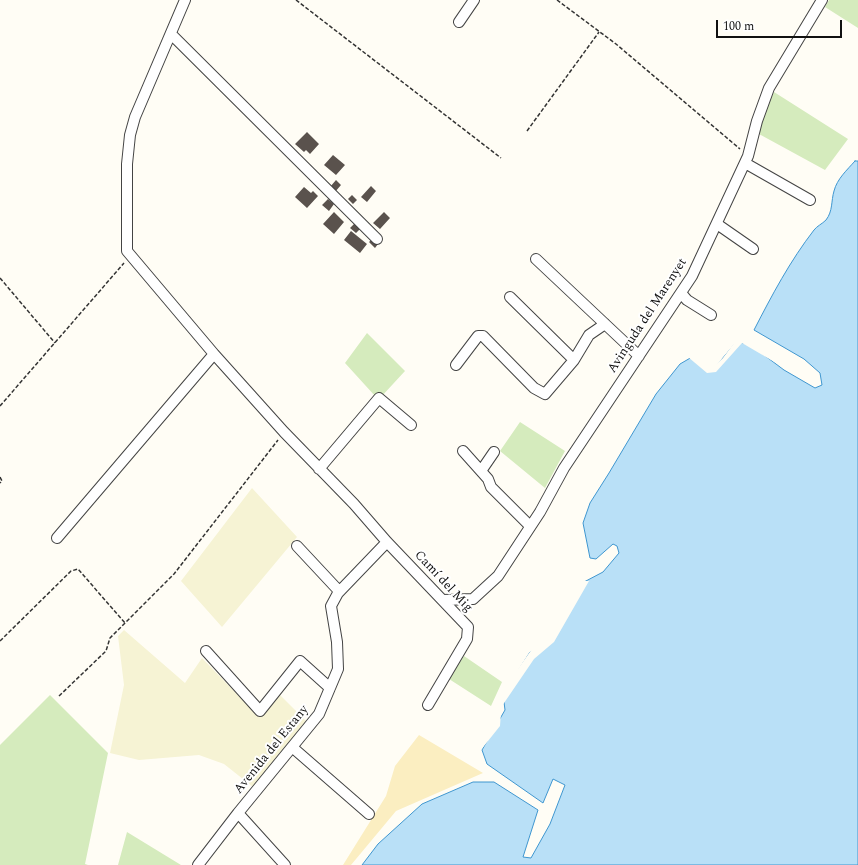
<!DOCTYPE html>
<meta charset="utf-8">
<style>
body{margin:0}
#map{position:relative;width:858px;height:865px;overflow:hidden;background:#fffdf5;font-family:Spectral,serif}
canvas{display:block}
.scale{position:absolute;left:716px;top:20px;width:126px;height:18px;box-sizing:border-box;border:2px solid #111;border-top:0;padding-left:5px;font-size:12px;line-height:14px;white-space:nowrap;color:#111;-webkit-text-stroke:3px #fff;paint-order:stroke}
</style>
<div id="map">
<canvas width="858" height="865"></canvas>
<div class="scale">100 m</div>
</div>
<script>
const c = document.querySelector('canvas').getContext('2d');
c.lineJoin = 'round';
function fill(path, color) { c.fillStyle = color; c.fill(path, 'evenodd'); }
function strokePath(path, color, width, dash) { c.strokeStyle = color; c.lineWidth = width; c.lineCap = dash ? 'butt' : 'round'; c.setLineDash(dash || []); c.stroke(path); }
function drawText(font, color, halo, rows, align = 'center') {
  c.font = font + ' Spectral,serif'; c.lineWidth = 4; c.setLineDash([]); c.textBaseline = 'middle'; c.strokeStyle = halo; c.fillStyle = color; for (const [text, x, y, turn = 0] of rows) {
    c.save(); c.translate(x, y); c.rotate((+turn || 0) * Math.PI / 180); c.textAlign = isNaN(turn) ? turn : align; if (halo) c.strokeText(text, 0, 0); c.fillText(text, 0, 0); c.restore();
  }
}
fill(new Path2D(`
 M252,488L297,537L222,627L181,581Z
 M124,630L185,683L202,658L259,717L279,694L306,721L253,787L224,764L199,755L139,760L110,753L124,685L118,636Z`), '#f6f3d4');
fill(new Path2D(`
 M829,0H858V28L825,7Z
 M774,92L848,139L825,170L759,134L764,113Z
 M367,333L405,371L381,397L375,396L345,363Z
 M520,422L565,451L545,488L500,451Z
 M464,656L502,682L491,706L449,679Z
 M50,695L108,753L85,864L88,865H0V745Z
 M127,832L181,865H118Z`), '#d5ebbd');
fill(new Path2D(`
 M419,735L483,773L396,811L351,865H343L386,796L395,766Z`), '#fbeec1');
const water = new Path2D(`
 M855,161H858V865H362L378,844L422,804L473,782H494L538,810L523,857L531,858L550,824L565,785L553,779L543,803L487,764L482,750L505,710L503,694L530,652L552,640L584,582L603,572L619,553L617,546L613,544L596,559L590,558L583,523L590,503L609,473L656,394L680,364L692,357L712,371L737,341L752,346L784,370L815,388L822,385L820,373L804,359L754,330C772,295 790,261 814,230C817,226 822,224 826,220C833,211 831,201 834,191C837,179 847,170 855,161Z`);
fill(water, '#b9e0f7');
strokePath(water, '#3f96cf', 1);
fill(new Path2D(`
 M737,339L753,344L783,367L742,343L716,372L707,373L688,357L692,355L712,368L723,358Z
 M583,581H589L554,642L534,659L502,706L501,695L503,690L532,649L550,639Z
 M501,712L500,726L480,751V749Z`), '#fffdf5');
fill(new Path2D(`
 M307,132L319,144L310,154L306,150L304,152L295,144Z
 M333,155L345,165L336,175L324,165Z
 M336,180L341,185L335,192L330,187Z
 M371,186L376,191L367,202L361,197Z
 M304,187L311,193L313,191L318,196L307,208L295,197Z
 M352,195L357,200L353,204L348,199Z
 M328,199L334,204L329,211L322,205Z
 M334,212L344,222L334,234L323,224Z
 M384,212L390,218L380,229L373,223Z
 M356,222L362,227L356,233L350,228Z
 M351,231L367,244L360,253L344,240Z
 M372,239L378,244L375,248L369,242Z`), '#5a524d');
const minor = new Path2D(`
 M185,0L135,117L130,135L127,164V251L214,354L284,432L354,504L387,542L468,627L467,639L428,705
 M459,22L474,0
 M171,34L377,239
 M745,163L810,200
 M717,224L753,249
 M536,259L639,356
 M681,293L687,300L711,315
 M510,297L574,360
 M456,365L478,336H483L534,388L545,394L574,360L589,335L605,324
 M463,451L488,479L491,487L530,526
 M319,469L379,398L411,425
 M481,471L494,452
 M57,538L214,354
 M297,546L339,591
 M443,600L473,599L498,576L540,512L564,468L692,276L748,156L757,121L769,88L822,0
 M206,651L260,711L300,661L330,688
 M292,747L369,814
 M238,813L285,865
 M198,865L238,813L319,714L338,669L337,642L331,606L338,593L387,542`);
strokePath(minor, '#444', 12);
strokePath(new Path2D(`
 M296,0L501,158
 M557,0L616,44L740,149
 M527,131L599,32
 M0,278L55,343
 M0,406L124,263
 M0,477L2,481L0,483
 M0,641L71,571L78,569L125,623
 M59,696L106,651L110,638L174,574L278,440`), '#333', 1.5, [4, 2]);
strokePath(minor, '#fff', 10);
drawText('13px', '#111', '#fff', [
 ["Avinguda del Marenyet",648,316,-57],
 ["Camí del Mig",443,582,47],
 ["Avenida del Estany",272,750,-51]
]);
</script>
